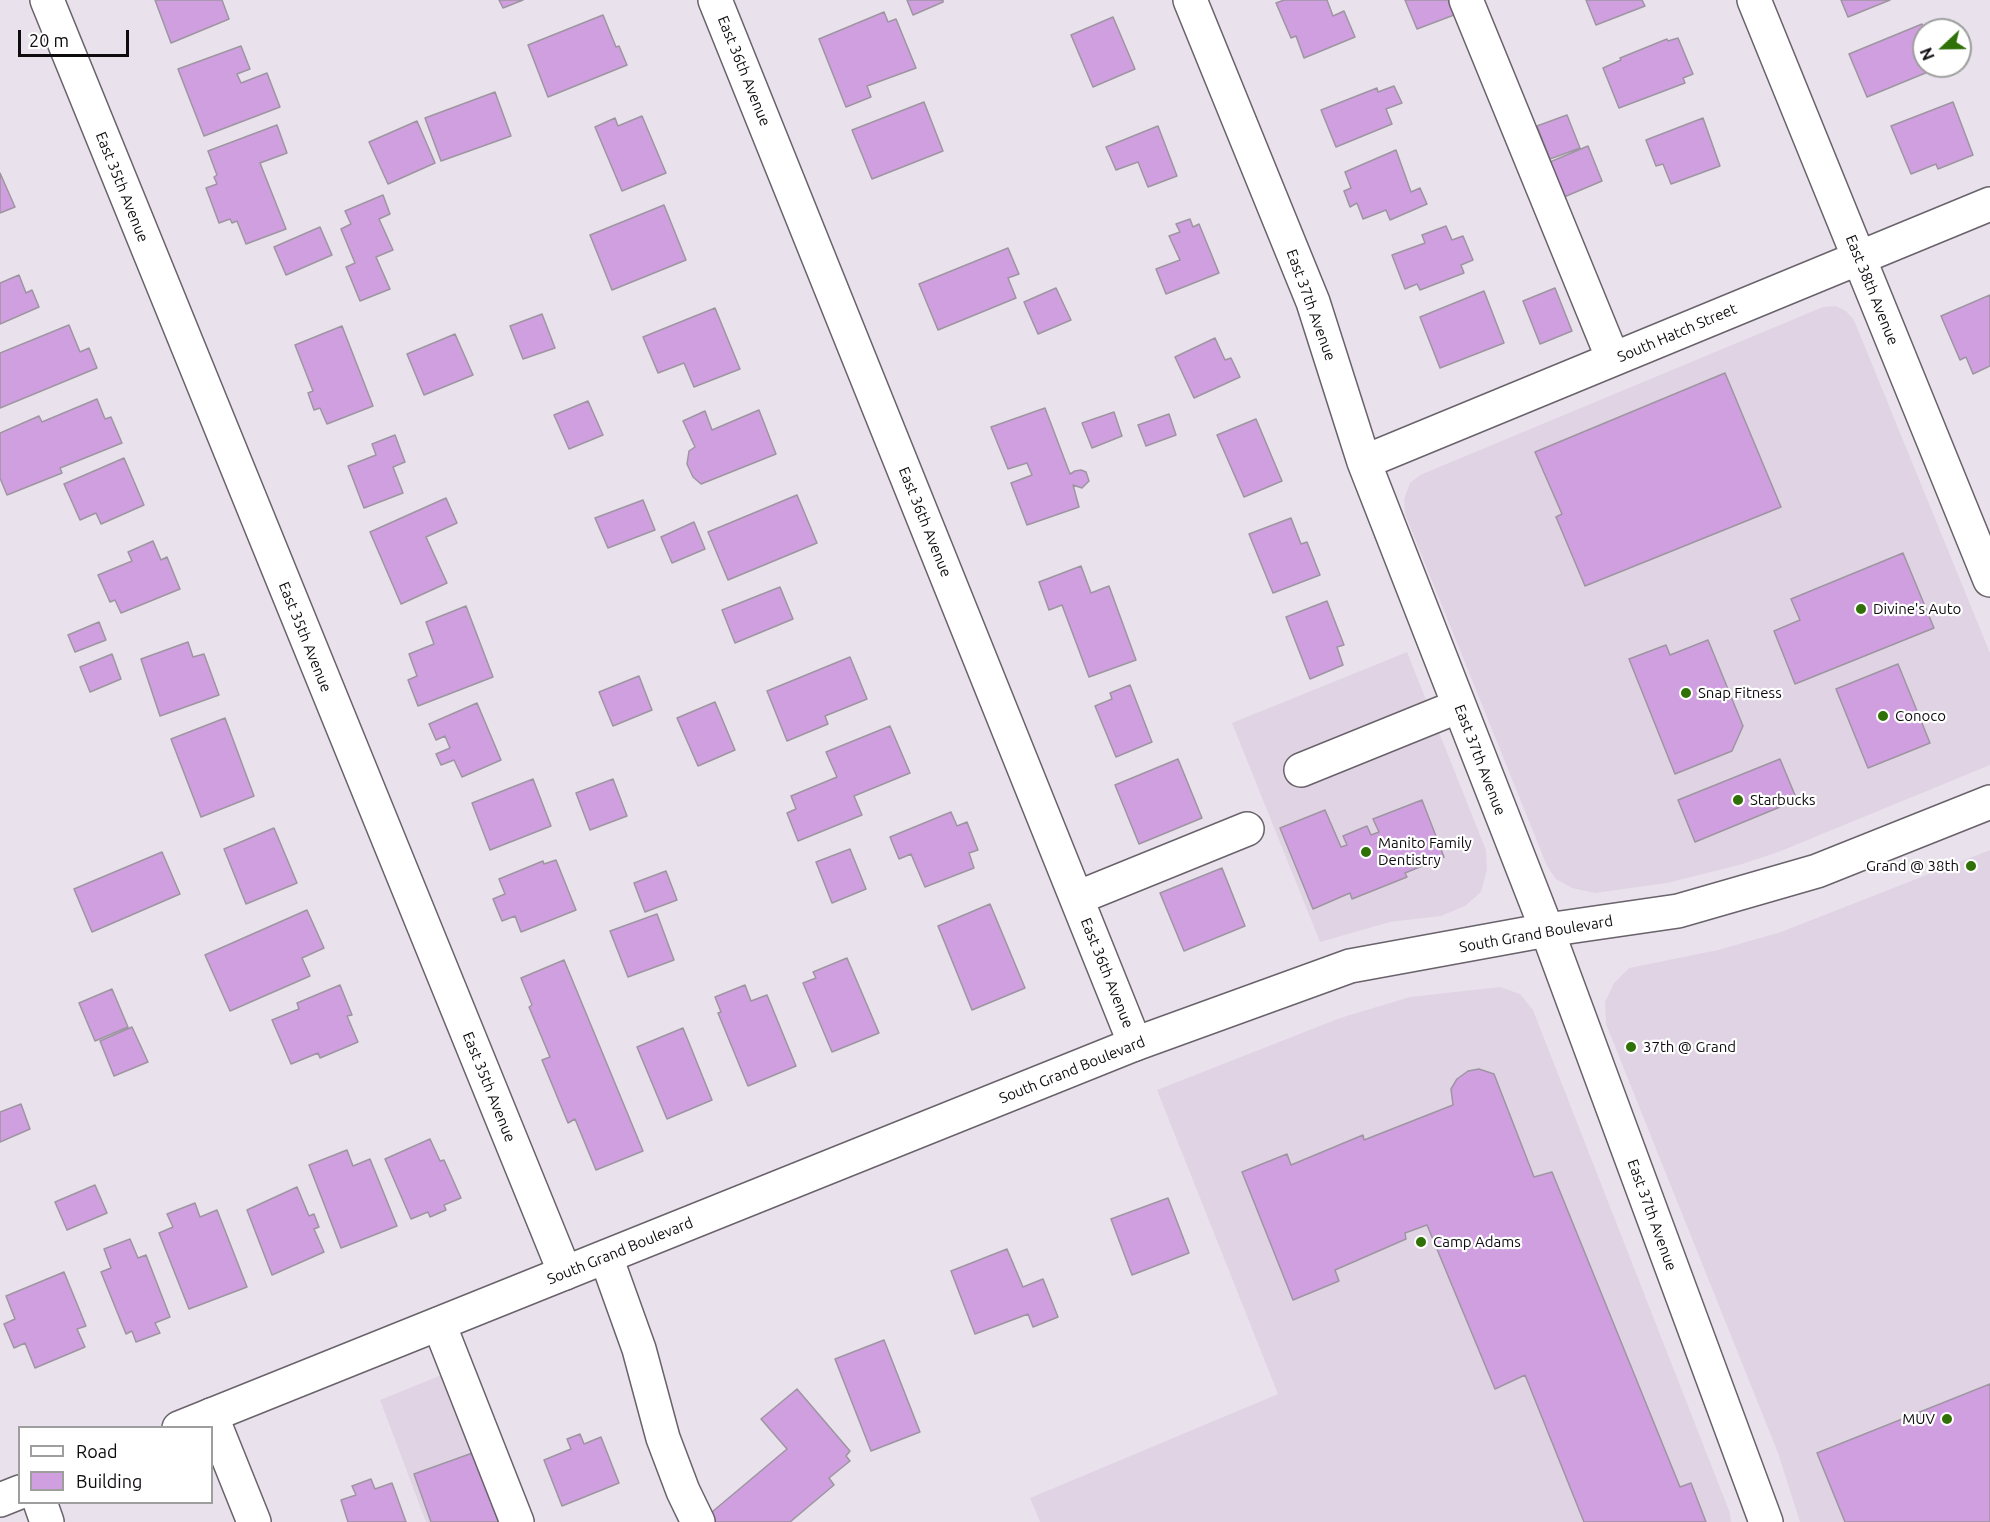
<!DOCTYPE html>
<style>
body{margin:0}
#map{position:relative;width:1990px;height:1522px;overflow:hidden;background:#e9e2ec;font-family:Ubuntu,sans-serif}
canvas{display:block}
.legend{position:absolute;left:18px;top:1426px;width:195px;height:78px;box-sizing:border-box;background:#fff;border:2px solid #9f9e9f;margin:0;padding:8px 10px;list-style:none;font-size:18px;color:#0f0c0f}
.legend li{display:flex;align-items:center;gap:12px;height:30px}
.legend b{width:30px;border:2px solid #9f9e9f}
.north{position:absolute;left:1912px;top:18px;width:60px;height:60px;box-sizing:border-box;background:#fff;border:2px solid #9f9e9f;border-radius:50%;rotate:248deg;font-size:16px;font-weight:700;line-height:24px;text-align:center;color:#0f0c0f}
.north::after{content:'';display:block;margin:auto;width:21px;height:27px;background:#2f7007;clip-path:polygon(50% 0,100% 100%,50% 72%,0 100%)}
.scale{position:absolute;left:18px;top:30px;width:111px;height:27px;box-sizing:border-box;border:3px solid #0f0c0f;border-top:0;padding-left:8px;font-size:18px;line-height:21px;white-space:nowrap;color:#0f0c0f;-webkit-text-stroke:4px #fff;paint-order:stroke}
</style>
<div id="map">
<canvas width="1990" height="1522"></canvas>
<ul class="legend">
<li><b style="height:8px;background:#fff"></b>Road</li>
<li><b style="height:16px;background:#d09fe0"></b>Building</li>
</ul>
<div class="north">N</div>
<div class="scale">20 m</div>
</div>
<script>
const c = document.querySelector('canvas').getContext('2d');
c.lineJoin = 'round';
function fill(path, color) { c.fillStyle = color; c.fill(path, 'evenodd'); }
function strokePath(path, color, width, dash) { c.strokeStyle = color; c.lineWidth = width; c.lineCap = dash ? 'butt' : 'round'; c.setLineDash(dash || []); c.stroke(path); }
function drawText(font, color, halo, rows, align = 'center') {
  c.font = font + ' Ubuntu,sans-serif'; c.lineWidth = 4.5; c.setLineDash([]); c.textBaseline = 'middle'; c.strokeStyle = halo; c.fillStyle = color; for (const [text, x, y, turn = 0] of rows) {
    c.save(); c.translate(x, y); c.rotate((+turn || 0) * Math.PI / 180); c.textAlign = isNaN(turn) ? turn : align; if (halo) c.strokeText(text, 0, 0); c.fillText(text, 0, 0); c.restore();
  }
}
fill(new Path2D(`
 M1836,306L1846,311L1854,320L1990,653V765L1781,851L1739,865L1667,883L1595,893L1572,888L1556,879L1547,866L1405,514L1404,499L1410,483L1420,475L1823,307Z
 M1407,652L1486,850L1487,870L1481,892L1465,906L1441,916L1390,922L1320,942L1232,723Z
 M1990,850V1522H1800L1778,1453L1606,1024L1605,1002L1614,983L1629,968L1718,950L1781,932Z
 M1500,987L1520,994L1533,1010L1730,1513L1731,1522H1040L1030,1498L1278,1394L1157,1090L1340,1018L1410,997Z
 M471,1363L534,1522H426L380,1400Z`), '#e0d4e4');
const building = new Path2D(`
 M155,0H222L229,19L171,43Z
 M499,0H523L503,8Z
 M907,0H943V2L913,15Z
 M1284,0H1327L1333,16L1344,11L1355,37L1304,58L1296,36L1291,38L1276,3Z
 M1405,0H1448L1454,15L1417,29Z
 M1586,0H1642L1645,6L1596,25Z
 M1841,0H1890L1848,17Z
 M884,12L888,22L896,19L916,68L867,86L871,97L846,107L819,39Z
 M603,15L616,47L619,46L627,65L548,97L528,45Z
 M1113,17L1135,69L1093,87L1071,35Z
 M1922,24L1925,30L1924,66L1940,67L1867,97L1849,54Z
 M1678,38L1693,74L1683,78L1685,83L1619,108L1603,68L1621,60L1620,58L1667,39L1668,41Z
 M241,46L250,69L237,74L241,83L267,73L280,107L204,136L178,69Z
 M1394,86L1402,103L1386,109L1392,124L1336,147L1321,110L1377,88L1378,92Z
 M495,92L511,136L441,161L425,118Z
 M924,102L943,151L872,179L852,130Z
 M1953,102L1973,155L1938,169L1936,164L1911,174L1891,126Z
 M1567,115L1580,148L1550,159L1537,126Z
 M642,116L666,173L622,191L595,127L615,118L618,126Z
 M1703,118L1720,166L1671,184L1663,164L1656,166L1646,140Z
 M417,121L435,163L388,184L369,142Z
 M277,125L287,153L260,163L286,229L246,244L237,221L232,223L230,219L219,223L206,188L217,184L214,177L217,175L208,151Z
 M1158,126L1177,176L1148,187L1138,162L1116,170L1106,147Z
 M1588,146L1602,181L1564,197L1550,162Z
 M1396,150L1411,192L1420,188L1427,204L1390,220L1386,210L1363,219L1357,203L1350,207L1344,191L1351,188L1345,172Z
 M0,173L15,207L0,213Z
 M383,195L390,214L379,219L393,250L376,257L390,289L360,301L346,267L355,263L341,229L351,224L345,211Z
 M664,205L686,260L612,290L590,235Z
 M1190,219L1193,227L1199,224L1219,273L1166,294L1156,269L1180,260L1169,236L1180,232L1176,224Z
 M1446,226L1452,240L1463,236L1473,260L1461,265L1464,273L1420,290L1417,284L1405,289L1392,255L1425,243L1422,235Z
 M320,227L332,255L286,275L274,247Z
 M1008,248L1019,274L1008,278L1016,298L938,330L919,284Z
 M19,275L26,293L32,290L39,307L0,324V283Z
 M1056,288L1071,320L1038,334L1024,302Z
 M1555,288L1572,331L1540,344L1523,301Z
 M1484,291L1504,343L1440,368L1420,317Z
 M1990,295V366L1973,374L1966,357L1960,360L1941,316Z
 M715,308L740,369L694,387L684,363L658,373L643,337Z
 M542,314L555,348L523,359L510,326Z
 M69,325L80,352L89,348L97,368L0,408V353Z
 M342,326L373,406L327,424L320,408L314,410L308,393L313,391L295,345Z
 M455,334L473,375L424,395L407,354Z
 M1215,338L1225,360L1231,358L1240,377L1194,398L1175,357Z
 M1725,373L1781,507L1585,586L1556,517L1562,514L1535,452Z
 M97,399L105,419L111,417L122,443L60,468L62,473L7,495L0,478V433L39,416L42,422Z
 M588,401L603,435L569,449L554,415Z
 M1045,408L1070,474L1075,471L1081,470L1086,472L1089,481L1082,488L1073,485L1079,507L1027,525L1011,483L1032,475L1027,463L1008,469L991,427Z
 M759,410L776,454L701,484L693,477L687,464L689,451L695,447L683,421L705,411L712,430Z
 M1114,412L1122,436L1092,448L1082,423Z
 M1169,414L1176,435L1146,446L1138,425Z
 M1256,419L1282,481L1244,497L1217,435Z
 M395,435L405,462L393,467L403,493L364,508L348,466L376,455L372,444Z
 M124,458L144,505L101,524L96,513L80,520L64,484Z
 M797,495L817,543L728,580L708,532Z
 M446,498L457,523L426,537L447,583L401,604L370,532Z
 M643,500L655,530L608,548L595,518Z
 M1291,518L1301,544L1307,542L1320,575L1273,593L1249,534Z
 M694,522L705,549L672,563L661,537Z
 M153,541L161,560L167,557L180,589L121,613L115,600L110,602L98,575L132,561L128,552Z
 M1903,553L1934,628L1795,684L1774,631L1800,620L1791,599Z
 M1081,566L1091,593L1109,586L1136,660L1089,677L1062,605L1049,610L1039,582Z
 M780,587L793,619L735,643L722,610Z
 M1327,601L1344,645L1337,647L1343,665L1310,679L1286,617Z
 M466,606L493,677L418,706L408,680L417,676L409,654L434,644L426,622Z
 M99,622L106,640L75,652L68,635Z
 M1708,640L1743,726L1732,751L1675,774L1629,659L1666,645L1670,655Z
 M188,642L193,657L204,654L219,695L160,716L141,659Z
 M112,654L121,679L90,692L80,667Z
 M850,657L867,699L825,716L828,724L787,741L767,691Z
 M1898,664L1930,743L1868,768L1836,689Z
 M639,676L652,710L613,726L599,692Z
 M1130,685L1152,742L1116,757L1095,706L1112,699L1110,693Z
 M715,702L735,750L698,766L677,718Z
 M477,703L501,760L462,777L454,760L441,765L436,754L450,748L445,736L436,740L429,724Z
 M225,718L254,796L201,817L171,739Z
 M890,726L910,773L854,796L862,815L798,841L787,813L796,809L791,796L837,777L826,752Z
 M1178,759L1202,818L1139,844L1115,785Z
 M1780,759L1797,800L1695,842L1678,800Z
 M533,779L551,826L490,850L472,803Z
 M613,779L627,816L590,830L576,793Z
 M1422,800L1444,857L1405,873L1407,877L1352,899L1350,893L1313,909L1280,828L1325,810L1341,847L1347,845L1343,836L1367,826L1371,835L1379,832L1373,819Z
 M951,812L957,826L967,822L978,850L969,853L974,868L925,887L911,854L899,859L890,837Z
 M274,828L297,883L246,904L224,849Z
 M850,849L866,889L832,903L816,862Z
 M162,852L180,894L92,932L74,889Z
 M556,860L576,910L521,932L515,916L502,921L493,899L505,894L499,879L543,861L544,864Z
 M1222,868L1245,926L1184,951L1160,893Z
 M666,871L677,900L645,912L634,883Z
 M990,904L1025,988L972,1010L938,926Z
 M307,910L324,948L302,958L310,976L230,1011L205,955Z
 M657,914L674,960L628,977L610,931Z
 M847,958L879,1033L832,1052L803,983L816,978L813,972Z
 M564,960L643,1151L596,1170L575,1119L568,1123L542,1060L550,1057L529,1007L532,1005L521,978Z
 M340,985L352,1015L347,1016L358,1042L320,1058L318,1053L291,1064L272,1020L299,1009L297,1003Z
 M745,985L751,1001L767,995L796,1066L748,1086L718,1013L721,1012L715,997Z
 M112,989L128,1027L95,1041L79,1003Z
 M132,1027L148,1062L114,1076L100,1041Z
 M683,1028L712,1100L667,1119L637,1047Z
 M1479,1069L1494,1074L1534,1177L1552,1172L1680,1487L1691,1483L1706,1522H1584L1525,1375L1495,1389L1427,1225L1405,1233L1406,1239L1335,1270L1339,1281L1293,1300L1242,1172L1287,1154L1291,1165L1363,1135L1364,1140L1453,1105L1451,1089L1457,1079L1468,1071Z
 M21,1104L30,1129L0,1142V1112Z
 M430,1139L440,1161L444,1160L461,1198L444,1205L446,1210L430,1217L428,1212L411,1219L385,1159Z
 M347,1150L353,1166L370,1159L397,1226L341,1248L309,1165Z
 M95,1185L107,1213L67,1230L55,1202Z
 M297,1187L309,1216L314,1214L319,1227L314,1229L324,1252L272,1275L247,1210Z
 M1168,1198L1189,1253L1132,1275L1111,1219Z
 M195,1203L200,1217L217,1210L247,1287L189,1309L159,1233L173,1227L167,1214Z
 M130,1239L138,1258L146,1255L170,1317L155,1323L160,1333L136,1342L132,1331L126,1334L101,1272L111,1268L104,1249Z
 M1007,1249L1023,1287L1043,1279L1058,1317L1033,1327L1028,1314L975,1334L951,1271Z
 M64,1272L86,1326L77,1329L85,1347L35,1368L25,1343L14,1348L4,1324L15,1319L6,1296Z
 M884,1340L920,1432L871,1451L835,1359Z
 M1990,1384V1522H1845L1817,1453Z
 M797,1389L850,1451L846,1456L850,1461L829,1478L834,1485L790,1522H711L706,1517L787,1449L761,1419Z
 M580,1434L584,1444L601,1437L619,1483L562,1506L544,1460L571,1449L567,1439Z
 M478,1451L503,1522H431L414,1474Z
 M371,1479L375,1489L392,1483L406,1522H348L341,1500L356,1495L352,1486Z`);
fill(building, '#d09fe0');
strokePath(building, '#9d96a0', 1.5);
const minor = new Path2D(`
 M47,0L565,1273
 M715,0L1135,1044
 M1190,0L1313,302L1364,462L1547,930L1766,1522
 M1466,0L1613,359
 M1754,0L1990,580
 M1364,462L1990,204
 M1301,770L1459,706
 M1077,898L1247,829
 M606,1257L639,1349L663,1438L683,1491L698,1522
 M439,1324L517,1522
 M211,1415L254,1522
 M40,1502L47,1522`);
const major = new Path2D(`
 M179,1428L1135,1044L1350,966L1547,930L1678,911L1817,871L1990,802
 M0,1500L20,1492`);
strokePath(minor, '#69626b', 36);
strokePath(major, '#69626b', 36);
strokePath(minor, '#fff', 33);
strokePath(major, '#fff', 33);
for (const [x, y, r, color] of [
 [1861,609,6,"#2f7007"],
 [1686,693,6,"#2f7007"],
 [1883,716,6,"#2f7007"],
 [1738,800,6,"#2f7007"],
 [1366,852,6,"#2f7007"],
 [1971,866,6,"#2f7007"],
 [1631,1047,6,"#2f7007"],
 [1421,1242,6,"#2f7007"],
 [1947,1419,6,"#2f7007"]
]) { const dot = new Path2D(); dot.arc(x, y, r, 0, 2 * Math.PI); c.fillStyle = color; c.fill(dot); strokePath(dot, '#fff', 2); }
drawText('15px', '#0f0c0f', '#fff', [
 ["East 36th Avenue",744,71,68],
 ["East 35th Avenue",122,187,68],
 ["East 38th Avenue",1872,290,68],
 ["East 37th Avenue",1311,305,70],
 ["South Hatch Street",1677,333,-23],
 ["East 36th Avenue",925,522,68],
 ["East 35th Avenue",305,637,68],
 ["East 37th Avenue",1480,760,69],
 ["South Grand Boulevard",1536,934,-10],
 ["East 36th Avenue",1107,973,68],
 ["South Grand Boulevard",1072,1070,-22],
 ["East 35th Avenue",489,1087,68],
 ["East 37th Avenue",1652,1215,70],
 ["South Grand Boulevard",620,1251,-22]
]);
drawText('15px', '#0f0c0f', '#fff', [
 ["Divine's Auto",1873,609],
 ["Snap Fitness",1698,693],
 ["Conoco",1895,716],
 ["Starbucks",1750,800],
 ["Manito Family",1378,843],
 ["Dentistry",1378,860],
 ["Grand @ 38th",1959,866,"right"],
 ["37th @ Grand",1643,1047],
 ["Camp Adams",1433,1242],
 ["MUV",1935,1419,"right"]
], 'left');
</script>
